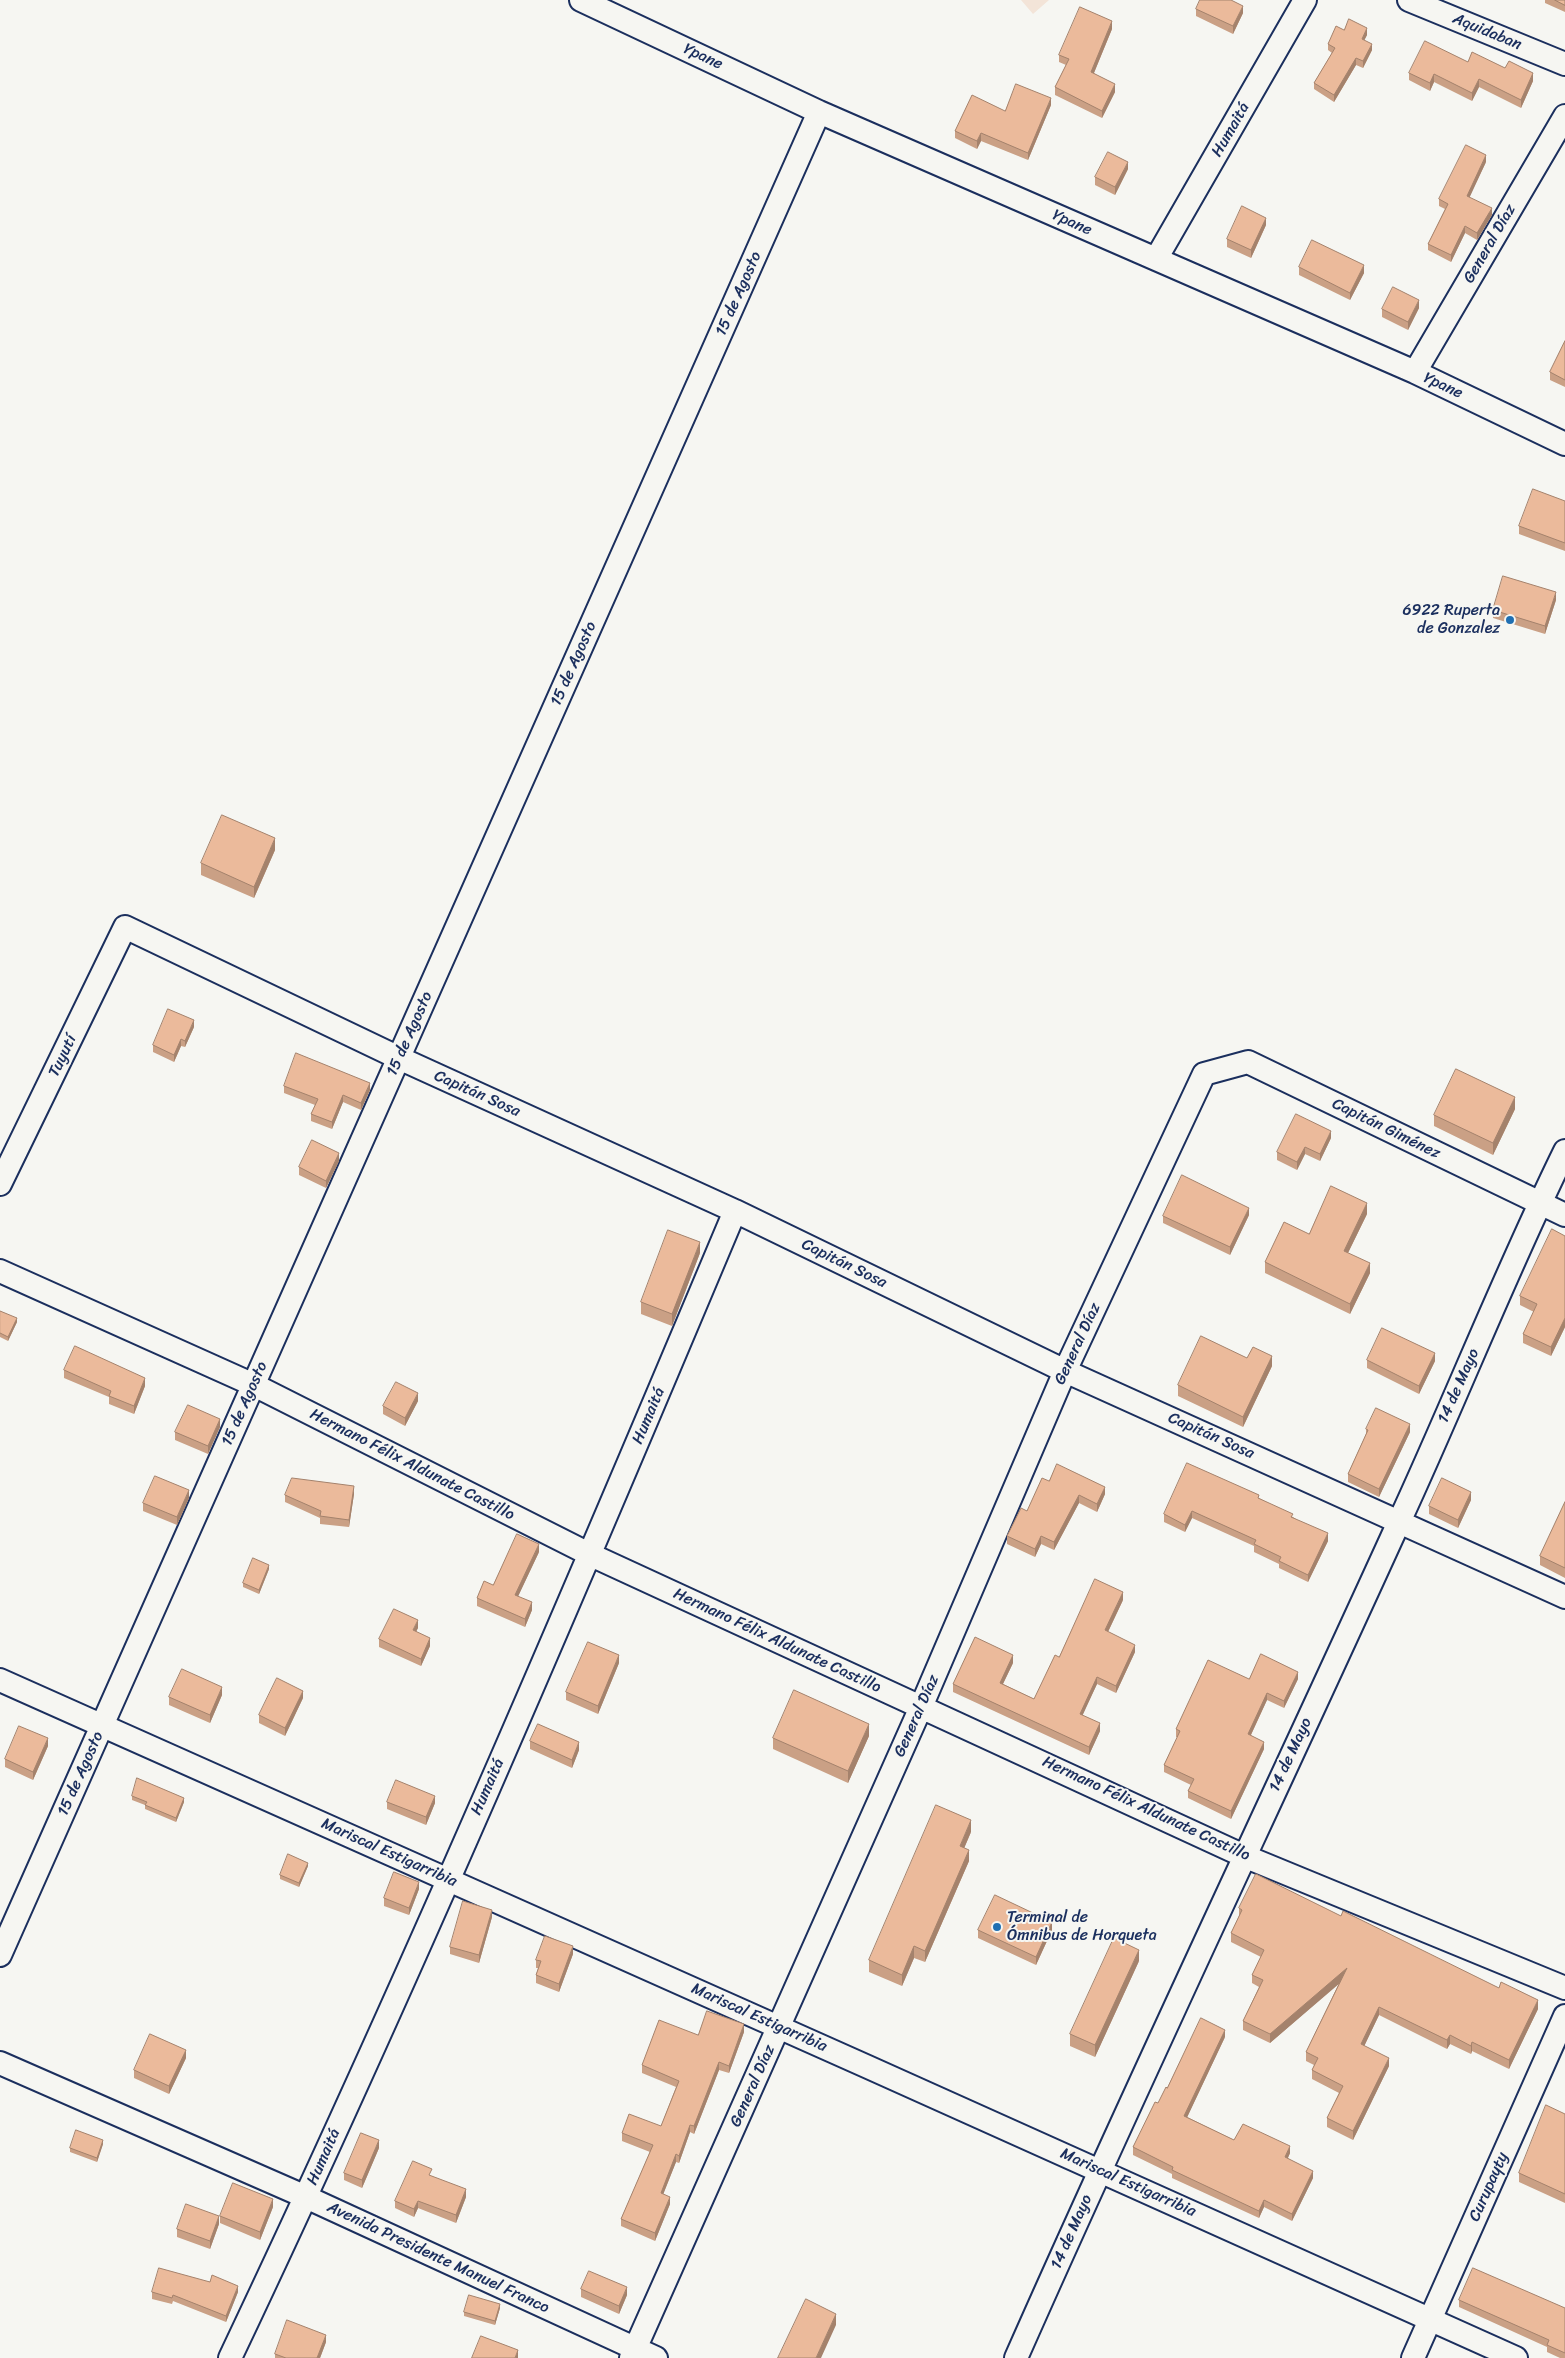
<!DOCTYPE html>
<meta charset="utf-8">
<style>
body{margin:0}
canvas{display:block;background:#f6f6f2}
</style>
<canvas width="1565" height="2358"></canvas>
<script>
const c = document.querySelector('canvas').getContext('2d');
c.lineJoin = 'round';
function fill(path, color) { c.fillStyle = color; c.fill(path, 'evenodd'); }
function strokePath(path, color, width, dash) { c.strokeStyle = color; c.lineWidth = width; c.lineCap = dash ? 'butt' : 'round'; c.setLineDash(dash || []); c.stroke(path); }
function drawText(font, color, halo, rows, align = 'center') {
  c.font = font + ' Sriracha,sans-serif'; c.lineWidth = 4; c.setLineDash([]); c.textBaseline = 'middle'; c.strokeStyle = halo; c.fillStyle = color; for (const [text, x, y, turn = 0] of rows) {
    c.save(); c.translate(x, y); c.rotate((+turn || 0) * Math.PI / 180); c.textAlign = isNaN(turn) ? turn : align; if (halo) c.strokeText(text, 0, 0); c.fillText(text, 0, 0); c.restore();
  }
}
fill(new Path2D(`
 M1021,0H1049L1033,14Z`), '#f3e4d8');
const minor = new Path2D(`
 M581,0L819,112L1415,372L1565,444
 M1409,0L1565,64
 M1156,259L1305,0
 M1415,372L1565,116
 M0,1184L125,927L399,1058L735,1211L1065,1371L1565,1597
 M0,1271L254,1385L591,1555L1244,1856L1565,1988
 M0,1680L868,2067L1516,2358
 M0,1955L819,112
 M0,2063L306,2197L656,2358
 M230,2358C409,1981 573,1596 735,1211
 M631,2358L921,1707L1065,1371L1204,1074L1248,1062L1565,1215
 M1016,2358C1140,2077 1272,1801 1399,1522C1456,1399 1505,1273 1565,1151
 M1413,2358L1565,2016`);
strokePath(minor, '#1b2f5e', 26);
strokePath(minor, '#f6f6f2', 22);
fill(new Path2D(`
 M1545,0H1565V12L1545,3Z
 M1196,9L1243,13L1233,34L1196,16Z
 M1112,29L1094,73L1115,92L1102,118L1055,95V87L1066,65L1059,62V55Z
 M1344,30L1367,35L1364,40L1372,50L1363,68L1356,65L1334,102L1314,89V83L1332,53L1328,50V44Z
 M1468,62L1533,81L1521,108L1479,87L1472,101L1434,82L1430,91L1409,80V73Z
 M1051,105L1028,160L981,141L977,149L955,138V131L1005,111Z
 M1486,162L1469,197L1492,215L1477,240L1465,233L1451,262L1428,250V244L1445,209L1439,206V199Z
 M1128,169L1115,195L1095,185V177Z
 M1266,225L1251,258L1227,247V239Z
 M1299,267L1364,273L1350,300L1299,275Z
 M1419,308L1408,330L1382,317V309Z
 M1565,341V387L1550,380V372Z
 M1565,501V551L1519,534V526Z
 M1556,600L1545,634L1493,618V610Z
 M275,850L254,898L201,875V863Z
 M194,1027L185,1047L181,1046L174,1062L153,1052V1045Z
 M284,1086L370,1090L361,1110L343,1102L332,1129L311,1121V1114L315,1105L284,1093Z
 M1515,1109L1493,1155L1434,1126V1115Z
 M1331,1138L1320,1161L1305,1154L1297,1170L1277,1160V1152Z
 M339,1161L326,1188L299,1175V1167Z
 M1367,1214L1348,1253L1370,1273L1350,1314L1265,1273V1262L1309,1234Z
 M1249,1215L1230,1255L1163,1223V1216Z
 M1565,1236V1327L1551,1356L1523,1343V1334L1534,1312L1520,1305V1296Z
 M700,1253L672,1326L641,1314V1302Z
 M0,1311L17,1322L8,1341L0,1337Z
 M1247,1358L1272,1366L1243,1427L1178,1396V1385Z
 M1367,1360L1435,1361L1419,1394L1367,1368Z
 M64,1370L145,1386L134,1414L109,1404V1397L64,1378Z
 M418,1401L405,1426L383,1414V1406Z
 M220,1427L208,1454L175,1440V1432Z
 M1366,1429L1410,1432L1379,1497L1348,1482V1474L1366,1434Z
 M1049,1481L1105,1494L1097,1512L1079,1503L1054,1550L1041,1544L1035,1557L1007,1544V1536L1027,1511Z
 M354,1494L349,1527L320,1524V1518L285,1502V1495Z
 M189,1498L177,1525L143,1511V1503Z
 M1259,1498L1293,1517L1328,1541L1308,1582L1279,1568V1564L1254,1552V1546L1192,1518L1185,1532L1164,1522V1514Z
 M1471,1500L1458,1528L1429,1514V1506Z
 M1565,1502V1578L1540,1565V1556Z
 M539,1552L518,1596L532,1610L525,1627L477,1606V1598L493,1585Z
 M269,1569L259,1594L243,1587V1583Z
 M1123,1600L1108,1632L1135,1652L1116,1693L1097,1684L1082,1715L1100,1731L1089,1755L953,1692V1684L1013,1663L1003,1684L1034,1699L1059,1657Z
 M418,1628L416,1631L430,1646L421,1666L379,1647V1639Z
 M619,1663L598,1714L566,1700V1692Z
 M1249,1679H1298L1284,1708L1267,1700L1251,1735L1264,1749L1231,1819L1188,1798V1791L1191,1785L1164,1772V1765L1178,1737H1176V1729Z
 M222,1695L210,1723L169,1705V1697Z
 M303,1698L285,1736L259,1723V1715Z
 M869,1736L848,1783L773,1749V1738Z
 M530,1741L579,1750L572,1768L530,1749Z
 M48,1746L33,1780L5,1767V1759Z
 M132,1796L184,1802L176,1822L145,1809V1805L132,1800Z
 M387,1802L435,1803L426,1825L387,1809Z
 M971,1832L964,1848L969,1861L925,1962L914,1958L902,1986L869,1972V1960Z
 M308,1866L299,1887L280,1879V1875Z
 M419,1889L409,1915L384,1906V1898Z
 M1239,1908L1341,1916L1538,2009L1509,2069L1472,2051L1471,2054L1450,2044L1447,2049L1379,2015L1364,2046L1389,2066L1353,2140L1327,2127V2118L1339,2093L1312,2079V2070L1314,2065L1306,2061V2052L1339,1983L1270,2043L1243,2030V2021L1259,1987L1252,1983V1975L1261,1957L1231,1942V1933L1239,1916Z
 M492,1917L479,1963L450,1954V1947Z
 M978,1930H1052L1036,1965L978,1938Z
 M573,1954L559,1992L536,1983V1975L538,1968H536V1960Z
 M1139,1961L1095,2057L1070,2046V2034Z
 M744,2032L729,2073L719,2070L694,2134L690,2132L679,2163L676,2162L663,2194L670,2204L655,2241L621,2226V2219L650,2152L622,2141V2133L661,2126L676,2087L642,2073V2065L698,2035Z
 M1225,2037L1187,2117L1234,2140L1290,2153L1288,2158L1313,2178L1292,2221L1264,2207L1259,2218L1172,2178V2174L1133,2155V2147L1167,2088Z
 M186,2058L169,2094L134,2078V2070Z
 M1565,2114V2203L1519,2182V2173Z
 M103,2144L97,2162L70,2152V2148Z
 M379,2148L362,2188L344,2180V2173Z
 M432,2176L466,2197L456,2223L418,2208L414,2217L395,2208V2201Z
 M273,2207L260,2240L220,2223V2216Z
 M219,2224L210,2249L177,2237V2229Z
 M581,2289L627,2295L619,2314L581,2297Z
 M152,2292H238L226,2322L173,2301L172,2304L152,2299Z
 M1459,2300L1565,2308V2358H1560L1547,2352V2347L1459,2307Z
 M500,2308L495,2325L464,2316V2312Z
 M326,2342L320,2358H275V2354Z`), '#caa085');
fill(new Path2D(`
 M1243,6V13L1233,34V26Z
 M1112,21V29L1091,80V72Z
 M1367,28V35L1362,45V39Z
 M1372,44V50L1363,68V61Z
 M1356,58V65L1334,102V95Z
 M1533,73V81L1521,108V100Z
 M1434,74V82L1430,91V83Z
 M1479,79V87L1472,101V93Z
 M1115,84V92L1102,118V111Z
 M1051,98V105L1028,160V153Z
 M981,133V141L977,149V141Z
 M1486,155V162L1467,203V196Z
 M1128,162V169L1115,195V187Z
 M1492,208V215L1477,240V233Z
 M1266,218V225L1251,258V250Z
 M1465,226V233L1451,262V255Z
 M1364,265V273L1350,300V293Z
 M1419,300V308L1408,330V322Z
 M1556,592V600L1545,634V626Z
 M275,838V850L254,898V887Z
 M194,1020V1027L185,1047V1041Z
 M181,1039V1046L174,1062V1055Z
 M370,1083V1090L361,1110V1103Z
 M343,1095V1102L332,1129V1122Z
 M1515,1097V1109L1493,1155V1143Z
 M1331,1131V1138L1320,1161V1154Z
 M1305,1147V1154L1297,1170V1162Z
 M339,1153V1161L326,1188V1181Z
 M1367,1203V1214L1344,1261V1251Z
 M1249,1208V1215L1230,1255V1247Z
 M700,1242V1253L672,1326V1314Z
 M1370,1263V1273L1350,1314V1304Z
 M17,1318V1322L8,1341V1337Z
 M1565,1318V1327L1551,1356V1347Z
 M1435,1353V1361L1419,1394V1386Z
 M1272,1356V1366L1243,1427V1417Z
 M145,1378V1386L134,1414V1406Z
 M418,1393V1401L405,1426V1418Z
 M220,1419V1427L208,1454V1446Z
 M1410,1424V1432L1379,1497V1489Z
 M354,1486V1494L349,1527V1520Z
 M1105,1487V1494L1097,1512V1504Z
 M189,1490V1498L177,1525V1517Z
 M1471,1492V1500L1458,1528V1520Z
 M1079,1495V1503L1054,1550V1542Z
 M1192,1511V1518L1185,1532V1525Z
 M1328,1533V1541L1308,1582V1575Z
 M1041,1536V1544L1035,1557V1549Z
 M539,1544V1552L515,1603V1595Z
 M269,1565V1569L259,1594V1590Z
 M1123,1592V1600L1105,1638V1630Z
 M532,1602V1610L525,1627V1619Z
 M418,1620V1628L413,1638V1630Z
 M430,1638V1646L421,1666V1659Z
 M1135,1645V1652L1116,1693V1686Z
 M619,1655V1663L598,1714V1706Z
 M1013,1655V1663L1000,1690V1683Z
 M1298,1672V1679L1284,1708V1701Z
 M1097,1677V1684L1080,1721V1714Z
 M222,1687V1695L210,1723V1715Z
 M303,1691V1698L285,1736V1728Z
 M1267,1693V1700L1248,1741V1734Z
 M1100,1723V1731L1089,1755V1747Z
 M869,1724V1736L848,1783V1771Z
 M48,1738V1746L33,1780V1772Z
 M579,1742V1750L572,1768V1760Z
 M1264,1742V1749L1231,1819V1811Z
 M435,1796V1803L426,1825V1817Z
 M184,1798V1802L176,1822V1818Z
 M971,1820V1832L960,1858V1846Z
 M969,1850V1861L925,1962V1951Z
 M308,1863V1866L299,1887V1883Z
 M419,1882V1889L409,1915V1908Z
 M492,1910V1917L479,1963V1955Z
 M1052,1922V1930L1036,1965V1957Z
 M573,1946V1954L559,1992V1984Z
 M914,1946V1958L902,1986V1975Z
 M1139,1950V1961L1095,2057V2045Z
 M1347,1968V1977L1270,2043V2034Z
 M1538,2000V2009L1509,2069V2060Z
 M1379,2007V2015L1361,2053V2044Z
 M744,2024V2032L729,2073V2066Z
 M1225,2030V2037L1184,2124V2116Z
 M1450,2035V2044L1447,2049V2040Z
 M1472,2042V2051L1471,2054V2046Z
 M186,2050V2058L169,2094V2086Z
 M1389,2058V2066L1353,2140V2131Z
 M719,2062V2070L694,2134V2126Z
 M690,2125V2132L679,2163V2156Z
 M103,2140V2144L97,2162V2158Z
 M379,2140V2148L362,2188V2180Z
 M1290,2146V2153L1285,2164V2157Z
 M676,2154V2162L661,2200V2193Z
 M1313,2171V2178L1292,2221V2214Z
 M466,2189V2197L456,2223V2215Z
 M670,2197V2204L655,2241V2233Z
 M273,2199V2207L260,2240V2232Z
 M1264,2200V2207L1259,2218V2211Z
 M418,2201V2208L414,2217V2209Z
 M219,2216V2224L210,2249V2241Z
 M238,2286V2292L226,2322V2316Z
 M627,2287V2295L619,2314V2306Z
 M500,2304V2308L495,2325V2321Z
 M836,2314V2325L821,2358H816Z
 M326,2335V2342L320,2358H317Z
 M518,2350V2358H515Z`), '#a4826c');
const building = new Path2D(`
 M1200,0H1231L1243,6L1233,26L1196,9Z
 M1555,0H1565V5Z
 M1080,7L1112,21L1091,72L1115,84L1102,111L1055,87L1069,59L1059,55Z
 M1349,19L1367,28L1362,39L1372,44L1363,61L1356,58L1334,95L1314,83L1335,48L1328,44L1336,26L1344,30Z
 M1425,41L1468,62L1472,52L1505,68L1509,61L1533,73L1521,100L1479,79L1472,93L1434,74L1430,83L1409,73Z
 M1016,84L1051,98L1028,153L981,133L977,141L955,131L972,95L1005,111Z
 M1466,145L1486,155L1467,196L1492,208L1477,233L1465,226L1451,255L1428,244L1448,204L1439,199Z
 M1108,152L1128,162L1115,187L1095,177Z
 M1242,206L1266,218L1251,250L1227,239Z
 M1312,240L1364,265L1350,293L1299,267Z
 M1393,287L1419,300L1408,322L1382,309Z
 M1565,341V380L1550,372Z
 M1533,489L1565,501V543L1519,526Z
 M1503,576L1556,592L1545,626L1493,610Z
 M222,815L275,838L254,887L201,863Z
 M168,1009L194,1020L185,1041L181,1039L174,1055L153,1045Z
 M296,1053L370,1083L361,1103L343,1095L332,1122L311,1114L318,1099L284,1086Z
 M1456,1069L1515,1097L1493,1143L1434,1115Z
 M1296,1114L1331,1131L1320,1154L1305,1147L1297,1162L1277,1152Z
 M312,1140L339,1153L326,1181L299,1167Z
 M1182,1175L1249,1208L1230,1247L1163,1216Z
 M1331,1186L1367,1203L1344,1251L1370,1263L1350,1304L1265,1262L1284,1222L1309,1234Z
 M1552,1229L1565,1236V1318L1551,1347L1523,1334L1537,1304L1520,1296Z
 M668,1230L700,1242L672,1314L641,1302Z
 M0,1311L17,1318L8,1337L0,1333Z
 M1382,1328L1435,1353L1419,1386L1367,1360Z
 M1201,1336L1247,1358L1253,1347L1272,1356L1243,1417L1178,1385Z
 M75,1346L145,1378L134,1406L109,1396L111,1391L64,1370Z
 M396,1382L418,1393L405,1418L383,1406Z
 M188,1405L220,1419L208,1446L175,1432Z
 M1376,1408L1410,1424L1379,1489L1348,1474L1368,1430L1366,1429Z
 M1187,1463L1259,1495L1258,1498L1293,1514L1291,1517L1328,1533L1308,1575L1279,1561L1281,1557L1254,1544L1256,1540L1192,1511L1185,1525L1164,1514Z
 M1057,1464L1105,1487L1097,1504L1079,1495L1054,1542L1041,1536L1035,1549L1007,1536L1021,1508L1027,1511L1042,1478L1049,1481Z
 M155,1476L189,1490L177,1517L143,1503Z
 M292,1478L354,1486L349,1520L320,1516L321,1511L285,1495Z
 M1442,1478L1471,1492L1458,1520L1429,1506Z
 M1565,1502V1568L1540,1556Z
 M517,1534L539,1544L515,1595L532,1602L525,1619L477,1598L484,1581L493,1585Z
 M253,1558L269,1565L259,1590L243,1583Z
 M1095,1579L1123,1592L1105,1630L1135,1645L1116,1686L1097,1677L1080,1714L1100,1723L1089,1747L953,1684L975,1637L1013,1655L1000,1683L1034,1699L1055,1655L1059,1657Z
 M394,1609L418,1620L413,1630L430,1638L421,1659L379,1639Z
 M588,1642L619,1655L598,1706L566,1692Z
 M1261,1654L1298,1672L1284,1701L1267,1693L1248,1734L1264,1742L1231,1811L1188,1791L1194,1779L1164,1765L1180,1731L1176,1729L1208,1660L1249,1679Z
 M182,1669L222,1687L210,1715L169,1697Z
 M277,1678L303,1691L285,1728L259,1715Z
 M794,1690L869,1724L848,1771L773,1738Z
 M538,1724L579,1742L572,1760L530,1741Z
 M19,1726L48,1738L33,1772L5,1759Z
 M137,1778L184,1798L176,1818L145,1805L147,1802L132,1796Z
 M396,1780L435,1796L426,1817L387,1802Z
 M936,1805L971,1820L960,1846L969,1850L925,1951L914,1946L902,1975L869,1960Z
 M288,1854L308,1863L299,1883L280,1875Z
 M394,1872L419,1882L409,1908L384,1898Z
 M1256,1874L1341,1916L1343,1911L1499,1988L1501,1982L1538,2000L1509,2060L1472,2042L1471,2046L1450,2035L1447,2040L1379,2007L1361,2044L1389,2058L1353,2131L1327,2118L1343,2086L1312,2070L1318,2058L1306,2052L1347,1968L1270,2034L1243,2021L1263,1980L1252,1975L1264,1950L1231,1933L1242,1910L1239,1908Z
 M995,1895L1052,1922L1036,1957L978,1930Z
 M463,1901L492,1910L479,1955L450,1947Z
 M545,1936L573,1946L559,1984L536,1975L541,1961L536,1960Z
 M1114,1938L1139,1950L1095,2045L1070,2034Z
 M707,2011L744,2024L729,2066L719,2062L694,2126L690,2125L679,2156L676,2154L661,2193L670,2197L655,2233L621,2219L653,2145L622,2133L629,2114L661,2126L679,2081L642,2065L659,2020L698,2035Z
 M1201,2018L1225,2030L1184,2116L1234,2140L1243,2124L1290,2146L1285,2157L1313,2171L1292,2214L1264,2200L1259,2211L1172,2170L1173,2167L1133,2147L1155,2102L1158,2103L1166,2087L1167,2088Z
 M150,2034L186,2050L169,2086L134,2070Z
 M1546,2105L1565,2114V2194L1519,2173Z
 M76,2130L103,2140L97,2158L70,2148Z
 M361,2133L379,2140L362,2180L344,2173Z
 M413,2161L432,2169L429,2175L466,2189L456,2215L418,2201L414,2209L395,2201Z
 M233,2183L273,2199L260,2232L220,2216Z
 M186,2204L219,2216L210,2241L177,2229Z
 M159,2268L210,2282L212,2275L238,2286L226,2316L173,2295L172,2298L152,2292Z
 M1473,2268L1565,2308V2353L1547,2345L1549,2340L1459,2300Z
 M589,2271L627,2287L619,2306L581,2289Z
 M469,2295L500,2304L495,2321L464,2312Z
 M806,2299L836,2314L816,2358H778Z
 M287,2320L326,2335L317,2358H286L275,2354Z
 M481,2336L518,2350L515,2358H472Z`);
fill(building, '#ebba9b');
strokePath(building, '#a4826c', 1);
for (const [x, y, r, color] of [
 [1510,620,5,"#1f6fb2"],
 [997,1927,5,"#1f6fb2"]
]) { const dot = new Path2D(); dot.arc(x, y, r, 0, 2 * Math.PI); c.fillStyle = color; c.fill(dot); strokePath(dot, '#f6f6f2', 2); }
drawText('16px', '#1b2f5e', '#f6f6f2', [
 ["Aquidaban",1487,32,22],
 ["Ypane",703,57,25],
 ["Humaitá",1231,130,-60],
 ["Ypane",1072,223,24],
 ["General Díaz",1490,244,-60],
 ["15 de Agosto",739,294,-66],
 ["Ypane",1443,386,25],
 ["15 de Agosto",574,664,-66],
 ["15 de Agosto",410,1034,-66],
 ["Tuyutí",63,1056,-64],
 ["Capitán Sosa",477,1094,24],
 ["Capitán Giménez",1386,1129,26],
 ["Capitán Sosa",844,1264,26],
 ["General Díaz",1078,1344,-65],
 ["14 de Mayo",1459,1386,-66],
 ["15 de Agosto",245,1404,-66],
 ["Humaitá",649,1416,-67],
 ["Capitán Sosa",1211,1436,24],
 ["Hermano Félix Aldunate Castillo",412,1465,27],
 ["Hermano Félix Aldunate Castillo",777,1641,25],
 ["General Díaz",917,1716,-66],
 ["14 de Mayo",1291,1755,-65],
 ["15 de Agosto",81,1774,-66],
 ["Humaitá",488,1787,-66],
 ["Hermano Félix Aldunate Castillo",1146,1809,25],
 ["Mariscal Estigarribia",389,1853,24],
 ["Mariscal Estigarribia",759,2018,24],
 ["General Díaz",753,2086,-66],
 ["Humaitá",324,2157,-66],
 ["Mariscal Estigarribia",1128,2183,24],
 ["Curupayty",1489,2187,-66],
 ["14 de Mayo",1072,2232,-66],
 ["Avenida Presidente Manuel Franco",438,2258,25]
]);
drawText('16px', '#1b2f5e', '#f6f6f2', [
 ["6922 Ruperta",1500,611],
 ["de Gonzalez",1500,629],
 ["Terminal de",1007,1918,"left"],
 ["Ómnibus de Horqueta",1007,1936,"left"]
], 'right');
</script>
